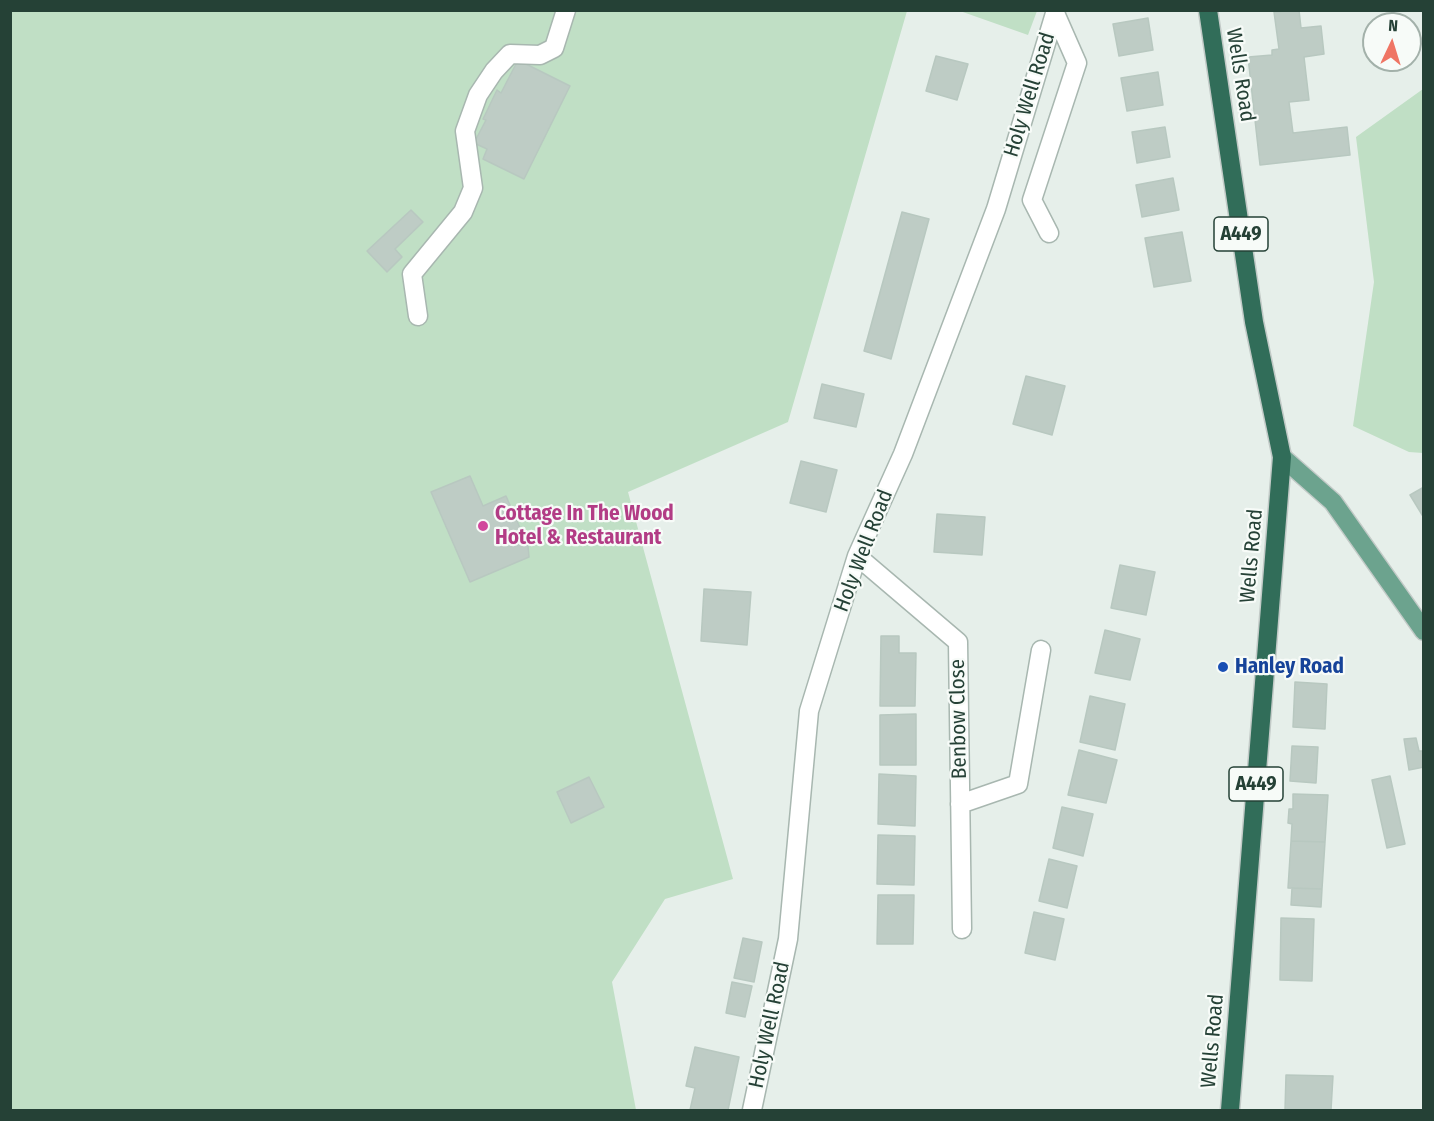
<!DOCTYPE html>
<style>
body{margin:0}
#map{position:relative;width:1434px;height:1121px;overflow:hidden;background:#e6efea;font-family:"Fira Sans Condensed",sans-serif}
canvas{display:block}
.frame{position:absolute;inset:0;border:12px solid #254136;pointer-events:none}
.north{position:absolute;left:1362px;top:12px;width:60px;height:60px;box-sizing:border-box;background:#f7fbf8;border:2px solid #a3b1aa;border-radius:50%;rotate:4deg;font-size:16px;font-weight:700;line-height:24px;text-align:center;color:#254136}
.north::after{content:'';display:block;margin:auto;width:21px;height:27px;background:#ef7564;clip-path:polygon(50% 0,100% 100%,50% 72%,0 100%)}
</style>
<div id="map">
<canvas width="1434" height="1121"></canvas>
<div class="frame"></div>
<div class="north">N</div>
</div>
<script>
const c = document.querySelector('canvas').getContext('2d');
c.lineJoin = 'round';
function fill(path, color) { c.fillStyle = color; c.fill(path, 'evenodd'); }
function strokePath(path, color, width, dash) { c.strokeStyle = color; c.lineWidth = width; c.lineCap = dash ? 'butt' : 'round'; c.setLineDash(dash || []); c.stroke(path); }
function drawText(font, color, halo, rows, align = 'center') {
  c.font = font + ' "Fira Sans Condensed",sans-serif'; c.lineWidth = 4.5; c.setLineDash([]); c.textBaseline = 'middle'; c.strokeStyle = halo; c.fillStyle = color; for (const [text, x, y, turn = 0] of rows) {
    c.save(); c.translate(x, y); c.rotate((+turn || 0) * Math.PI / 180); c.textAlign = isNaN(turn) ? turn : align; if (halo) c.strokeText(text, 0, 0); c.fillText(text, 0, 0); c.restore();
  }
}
fill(new Path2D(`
 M10,11H907L788,422L628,492L733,879L665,899L612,982L636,1110H11Z
 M960,11H1037L1028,35Z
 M1423,89V453L1409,452L1353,426L1374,282L1356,137Z`), '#c0dfc5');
const building = new Path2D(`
 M1299,10L1301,28L1321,26L1324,54L1304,57L1309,100L1289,102L1293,133L1347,127L1350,155L1260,165L1248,57L1272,55V50L1279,49L1274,12Z
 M1148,18L1153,50L1119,56L1113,24Z
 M936,56L968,64L957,100L926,91Z
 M518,60L570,86L524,179L483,159L487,149L474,143L486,120L483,119L497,90L501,93Z
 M1158,72L1163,105L1127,111L1121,78Z
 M1165,127L1170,157L1137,163L1132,132Z
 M1173,178L1179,210L1142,217L1136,185Z
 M411,210L423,222L395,249L402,257L387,272L367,251Z
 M902,212L929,219L891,359L864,351Z
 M1182,232L1191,281L1154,287L1145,238Z
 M1026,376L1065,386L1052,435L1013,424Z
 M822,384L864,394L856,427L814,418Z
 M801,461L837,470L826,512L790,503Z
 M470,476L483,506L506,496L528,546L529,557L470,582L431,492Z
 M1424,487V518L1410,495Z
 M937,514L985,517L982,555L934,552Z
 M1120,565L1155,572L1146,615L1111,608Z
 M704,589L751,592L747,645L701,641Z
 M1105,630L1140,639L1130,680L1095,673Z
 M881,636H899V653H916L915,706H880Z
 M1295,682L1327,684L1325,729L1293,727Z
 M1090,696L1125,704L1115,750L1080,742Z
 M916,714V765H880V715Z
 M1416,738L1419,751H1424V767L1409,770L1404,739Z
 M1292,746L1318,747L1316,783L1290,781Z
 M1079,750L1117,760L1106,803L1068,795Z
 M879,774L916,776L915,826L878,824Z
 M1390,776L1405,844L1387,848L1372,780Z
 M589,777L604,807L571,823L557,792Z
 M1293,794L1328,795L1325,842L1291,841L1292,824L1288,823L1289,809H1293Z
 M1062,807L1093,814L1083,856L1053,848Z
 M878,835L915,836L914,885L877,884Z
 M1291,841L1325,842L1322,889L1288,888Z
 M1049,859L1077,866L1067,908L1039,901Z
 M1292,888L1322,889L1321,907L1291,905Z
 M878,895H914L913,944H877Z
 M1034,912L1064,919L1055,960L1025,953Z
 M1281,918L1314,919L1312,981L1280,980Z
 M743,938L762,942L754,982L734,978Z
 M732,982L752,986L745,1017L726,1013Z
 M695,1047L739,1057L728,1110H690L695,1088L686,1086Z
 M1286,1075L1333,1076L1331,1110H1285Z`);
fill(building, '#beccc5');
strokePath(building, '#b8c8c0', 1.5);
const minor = new Path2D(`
 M1049,233L1032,200L1077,63L1055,13
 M418,316L412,274L463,212L473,188L465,131L478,95L494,71L510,54L540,55L554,48L566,10
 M857,556L958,642L962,929
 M960,804L1018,784L1041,650
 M752,1110L788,939L809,711L857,556L903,454L996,209L1056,10`);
const major = new Path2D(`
 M1282,457L1333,502L1424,631`);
const highway = new Path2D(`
 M1208,10L1254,322L1282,457L1230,1110`);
strokePath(minor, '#a8b7b0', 21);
strokePath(major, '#c2cac7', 21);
strokePath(highway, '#c2cac7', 21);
strokePath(minor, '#fff', 18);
strokePath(major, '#6ca38e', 18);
strokePath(highway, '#316d59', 18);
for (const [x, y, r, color] of [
 [483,526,6,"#d1479c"],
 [1223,667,6,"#1a4fb4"]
]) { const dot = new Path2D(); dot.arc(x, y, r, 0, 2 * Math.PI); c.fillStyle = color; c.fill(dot); strokePath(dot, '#f7fbf8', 2); }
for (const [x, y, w] of [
 [1241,234,54],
 [1256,784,54]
]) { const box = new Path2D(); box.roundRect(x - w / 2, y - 17, w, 34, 4.5); c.fillStyle = '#f7fbf8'; c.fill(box); strokePath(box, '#254136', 1.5); }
drawText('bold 20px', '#254136', null, [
 ["A449",1241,234],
 ["A449",1256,784]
]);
drawText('21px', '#254136', '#f7fbf8', [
 ["Wells Road",1240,75,81],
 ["Holy Well Road",1030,95,-73],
 ["Holy Well Road",864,551,-69],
 ["Wells Road",1252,556,-85],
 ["Benbow Close",959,719,-91],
 ["Holy Well Road",770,1025,-78],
 ["Wells Road",1213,1041,-85]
]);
drawText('bold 21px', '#b23c85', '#f7fbf8', [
 ["Cottage In The Wood",495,514],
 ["Hotel & Restaurant",495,538]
], 'left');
drawText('bold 21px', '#164399', '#f7fbf8', [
 ["Hanley Road",1235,667]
], 'left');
</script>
